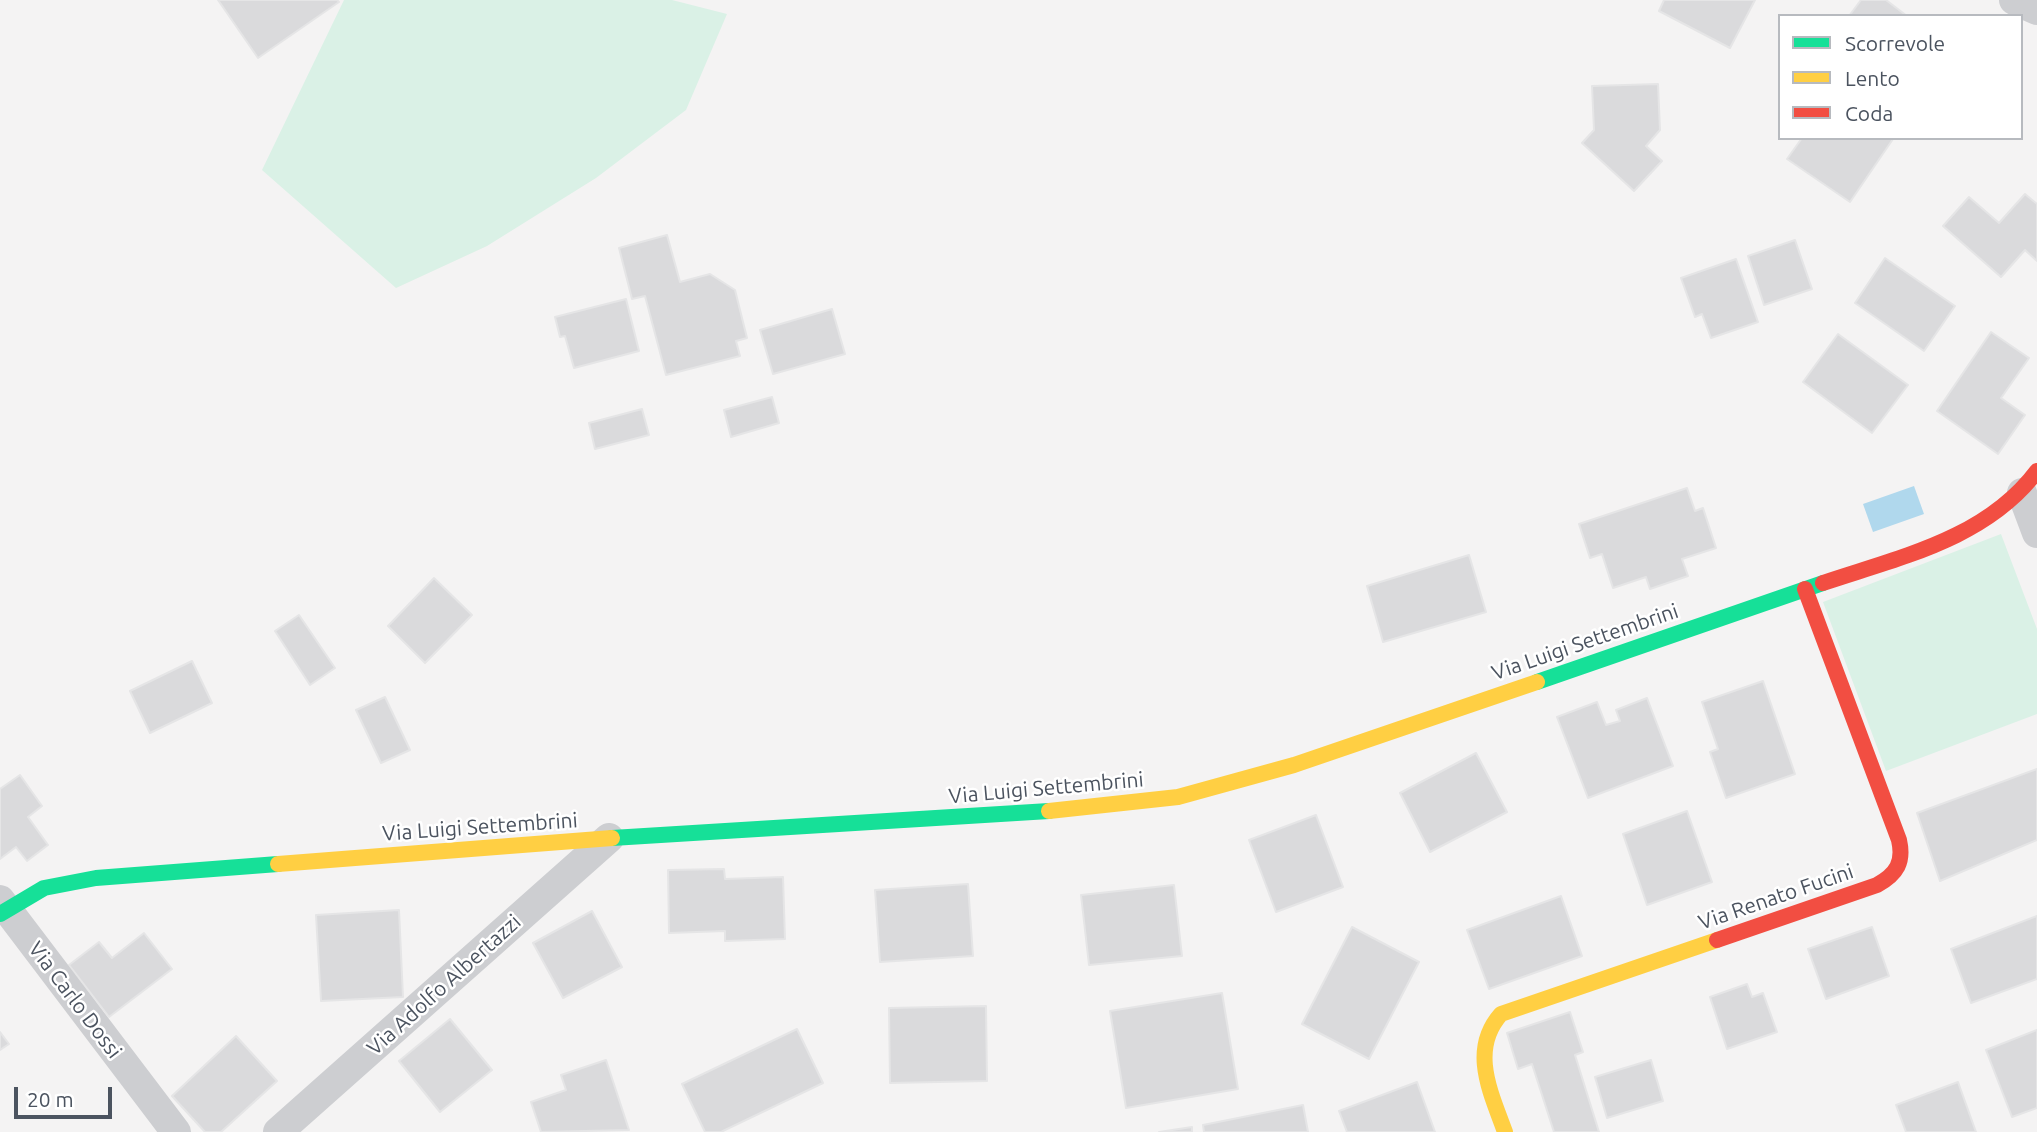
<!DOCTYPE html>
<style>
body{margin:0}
#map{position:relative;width:2037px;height:1132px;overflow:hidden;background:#f4f3f3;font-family:Ubuntu,sans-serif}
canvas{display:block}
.legend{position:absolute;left:1778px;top:14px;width:245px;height:126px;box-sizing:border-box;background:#fff;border:2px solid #b7babf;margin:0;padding:9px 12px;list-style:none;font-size:21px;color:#4b535f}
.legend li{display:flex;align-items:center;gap:14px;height:35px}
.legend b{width:35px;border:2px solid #b7babf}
.scale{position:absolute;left:14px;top:1087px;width:98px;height:32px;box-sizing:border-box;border:4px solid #4b535f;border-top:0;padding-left:9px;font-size:21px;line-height:24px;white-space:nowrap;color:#4b535f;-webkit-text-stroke:5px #fff;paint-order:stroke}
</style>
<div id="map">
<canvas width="2037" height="1132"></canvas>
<ul class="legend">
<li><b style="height:9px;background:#16e098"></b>Scorrevole</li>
<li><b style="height:9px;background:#ffcf43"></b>Lento</li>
<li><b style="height:9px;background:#f24e42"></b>Coda</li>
</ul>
<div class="scale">20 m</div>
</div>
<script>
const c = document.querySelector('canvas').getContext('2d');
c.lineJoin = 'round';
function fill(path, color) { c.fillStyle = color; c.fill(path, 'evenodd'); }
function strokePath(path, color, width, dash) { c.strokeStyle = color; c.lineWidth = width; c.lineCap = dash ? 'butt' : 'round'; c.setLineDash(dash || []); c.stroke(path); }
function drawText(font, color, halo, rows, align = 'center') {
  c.font = font + ' Ubuntu,sans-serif'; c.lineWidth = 5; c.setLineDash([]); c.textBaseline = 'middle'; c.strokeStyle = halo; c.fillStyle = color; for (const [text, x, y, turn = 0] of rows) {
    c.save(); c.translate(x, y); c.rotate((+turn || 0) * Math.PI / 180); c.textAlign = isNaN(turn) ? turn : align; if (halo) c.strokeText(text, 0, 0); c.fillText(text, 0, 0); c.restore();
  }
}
fill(new Path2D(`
 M344,0H672L727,14L686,110L596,178L487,246L396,288L262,170Z
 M2001,534L2037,629V714L1886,771L1823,602Z`), '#daf1e6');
fill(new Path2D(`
 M1914,486L1924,514L1873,532L1863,504Z`), '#b0d8ed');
const building = new Path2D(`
 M218,0H337L339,2L258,58Z
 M1664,0H1755L1730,48L1659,11Z
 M1861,0H1886L1907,16H1849Z
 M1658,84L1660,130L1646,146L1662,161L1634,191L1582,143L1594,130L1592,86Z
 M1802,138H1892L1893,139L1850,202L1787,159Z
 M2025,194L2037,204V261L2025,250L2001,277L1943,226L1969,197L1999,223Z
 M667,235L680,282L710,274L735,290L747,338L736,341L740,356L666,375L645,296L632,299L619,248Z
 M1795,240L1812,289L1764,305L1748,256Z
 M1885,258L1955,306L1924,351L1855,303Z
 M1736,259L1758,322L1711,338L1702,314L1695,317L1681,278Z
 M626,299L639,351L574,368L565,336L560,337L555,317Z
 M832,309L845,354L773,374L760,330Z
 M1991,332L2029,358L2001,398L2025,415L1998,454L1937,411Z
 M1838,334L1908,385L1872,433L1803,382Z
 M772,397L779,423L731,437L724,410Z
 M642,409L649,435L595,449L589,423Z
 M1687,488L1695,511L1703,508L1716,548L1682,559L1688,576L1650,589L1646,577L1613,588L1602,554L1590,558L1579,524Z
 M1469,555L1486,612L1383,642L1367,586Z
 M434,578L472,615L425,663L388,626Z
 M299,615L335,668L310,685L275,631Z
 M192,661L212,703L150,733L130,691Z
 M1763,681L1795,774L1726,798L1710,752L1718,749L1702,702Z
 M385,697L410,750L381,763L356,710Z
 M1647,698L1673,766L1588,798L1557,717L1597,702L1606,725L1620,721L1616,710Z
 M1476,753L1507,812L1430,852L1400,793Z
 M2037,769V840L1940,881L1917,813Z
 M20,775L42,806L28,817L48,845L27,861L16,847L0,859V789Z
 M1687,811L1712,882L1647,905L1623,834Z
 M1316,815L1343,887L1276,912L1249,840Z
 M724,869L725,879L783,877L785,939L725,941V931L669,933L668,870Z
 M968,884L973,956L880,962L875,890Z
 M1174,885L1182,956L1089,965L1081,895Z
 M1561,896L1582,956L1489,989L1467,930Z
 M399,910L403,997L321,1001L316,915Z
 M592,911L622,967L563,998L533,943Z
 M2037,916V979L1971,1003L1951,949Z
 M1352,927L1419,962L1369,1059L1302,1024Z
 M1872,927L1889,976L1826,999L1808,949Z
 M144,933L172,969L109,1017L69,965L99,942L112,958Z
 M1747,984L1752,997L1763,993L1777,1032L1727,1049L1710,997Z
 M1222,993L1238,1089L1126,1108L1110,1011Z
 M986,1006L987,1081L890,1083L889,1008Z
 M1570,1012L1583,1052L1575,1055L1599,1132H1554L1532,1064L1518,1069L1507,1033Z
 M450,1019L492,1070L440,1112L399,1061Z
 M797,1029L823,1083L721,1132H705L682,1084Z
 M2037,1030V1108L2012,1117L1986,1050Z
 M0,1032L9,1044L0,1050Z
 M236,1036L277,1081L221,1132H205L172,1096Z
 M606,1060L629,1130L541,1132L531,1102L566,1090L561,1075Z
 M1651,1060L1663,1101L1607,1118L1595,1077Z
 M1417,1082L1435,1132H1347L1339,1111Z
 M1958,1082L1976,1132H1906L1896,1105Z
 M1303,1105L1308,1132H1204L1203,1125Z
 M1192,1127V1132H1159Z`);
fill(building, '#dadadc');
strokePath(building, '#e5e5e6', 2);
strokePath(new Path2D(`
 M2014,0L2037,10
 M2022,493L2037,533
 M0,900L176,1132
 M278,1132L609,838`), '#cdced1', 30);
strokePath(new Path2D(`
 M1537,682L1823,583
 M612,838L1049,811
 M0,914L44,888L96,878L278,864`), '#16e098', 16);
strokePath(new Path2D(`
 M1049,811L1178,797L1294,765L1537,682
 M278,864L612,838
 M1505,1132C1491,1093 1469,1050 1501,1014L1717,940`), '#ffcf43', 16);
strokePath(new Path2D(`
 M1823,583C1900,557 1986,539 2037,471
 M1717,940L1877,885C1897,874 1904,862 1899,840L1805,589`), '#f24e42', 16);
drawText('21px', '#4b535f', '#fff', [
 ["Via Luigi Settembrini",1585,642,-19],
 ["Via Luigi Settembrini",1046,788,-5],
 ["Via Luigi Settembrini",480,827,-4],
 ["Via Renato Fucini",1776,897,-19],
 ["Via Adolfo Albertazzi",444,985,-42],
 ["Via Carlo Dossi",75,1000,53]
]);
</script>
